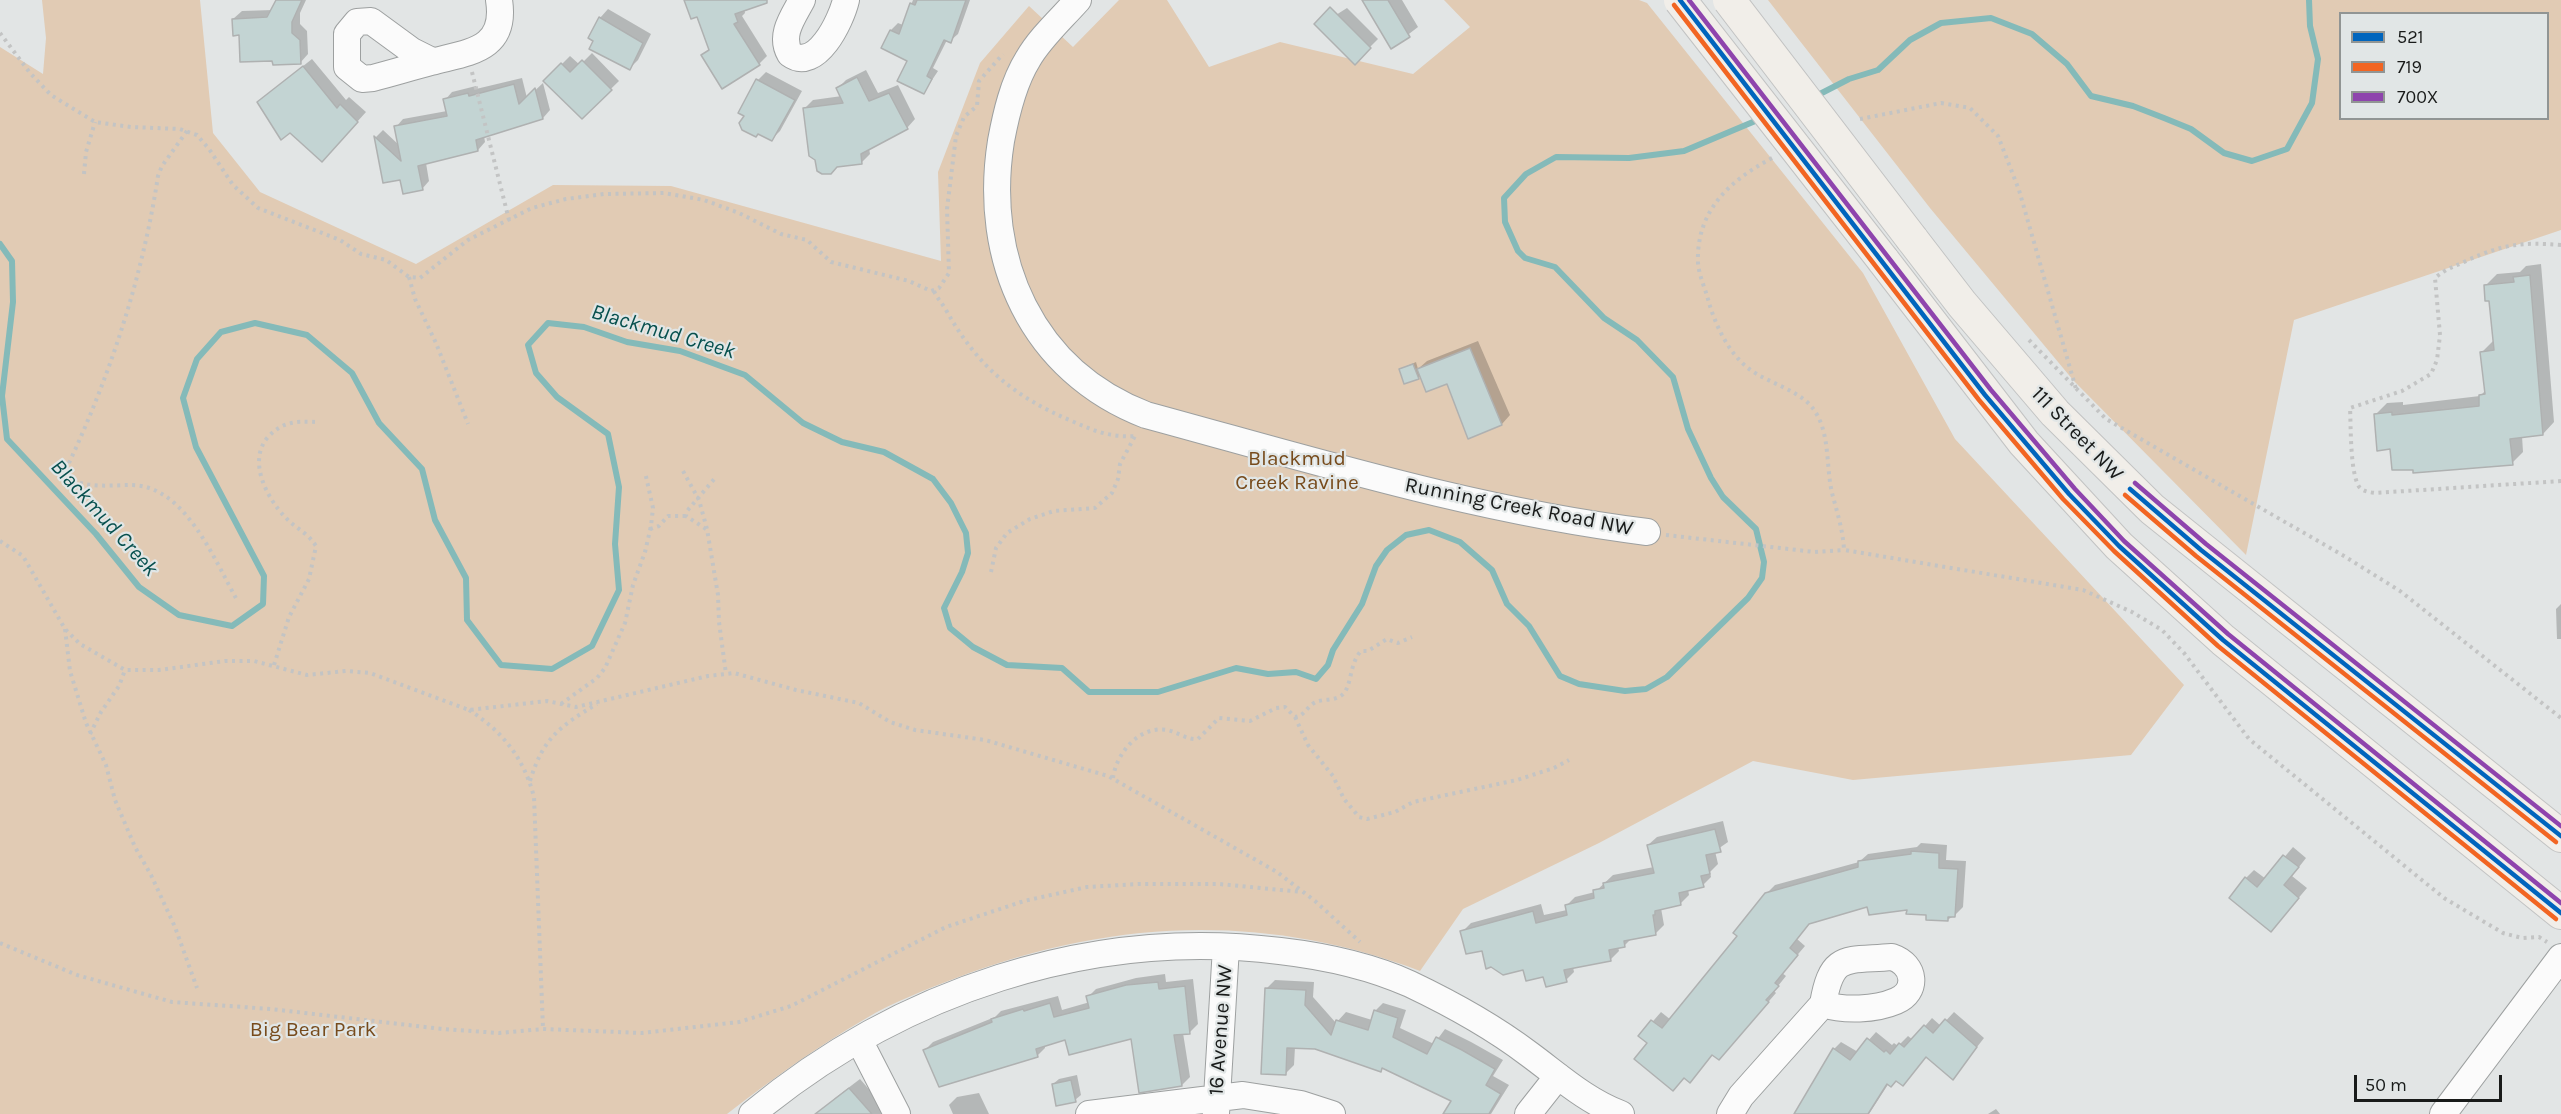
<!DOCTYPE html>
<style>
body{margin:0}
#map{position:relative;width:2561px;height:1114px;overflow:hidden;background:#e2e5e5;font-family:Karla,sans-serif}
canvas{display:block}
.legend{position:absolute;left:2339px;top:12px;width:210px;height:108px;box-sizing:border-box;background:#e1e6e6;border:2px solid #919594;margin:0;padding:8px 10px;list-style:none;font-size:18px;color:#191b1a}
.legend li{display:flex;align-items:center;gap:12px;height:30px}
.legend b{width:30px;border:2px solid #919594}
.scale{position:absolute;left:2354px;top:1075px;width:148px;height:27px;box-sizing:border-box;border:3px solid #191b1a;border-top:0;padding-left:8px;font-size:18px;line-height:21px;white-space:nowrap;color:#191b1a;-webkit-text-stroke:4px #e1e6e6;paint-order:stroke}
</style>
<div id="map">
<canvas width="2561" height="1114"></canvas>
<ul class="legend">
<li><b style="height:8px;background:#0065bd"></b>521</li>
<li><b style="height:8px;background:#f26522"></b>719</li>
<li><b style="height:8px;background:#8e44ad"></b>700X</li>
</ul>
<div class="scale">50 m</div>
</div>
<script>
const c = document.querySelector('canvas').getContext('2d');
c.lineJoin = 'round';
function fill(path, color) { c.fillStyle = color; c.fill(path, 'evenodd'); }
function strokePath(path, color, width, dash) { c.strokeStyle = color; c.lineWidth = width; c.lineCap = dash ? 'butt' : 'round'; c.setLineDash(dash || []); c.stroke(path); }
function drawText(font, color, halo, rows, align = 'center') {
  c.font = font + ' Karla,sans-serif'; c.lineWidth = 4.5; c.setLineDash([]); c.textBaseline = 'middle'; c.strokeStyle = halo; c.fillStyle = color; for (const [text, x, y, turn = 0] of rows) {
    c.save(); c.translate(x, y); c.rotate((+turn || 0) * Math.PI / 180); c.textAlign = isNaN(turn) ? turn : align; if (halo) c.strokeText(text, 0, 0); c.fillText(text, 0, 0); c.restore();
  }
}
fill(new Path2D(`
 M42,0H200L213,133L260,192L416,264L553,185L671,186L941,261L938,172L980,63L1029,6L1073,47L1119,0H1167L1209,67L1280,42L1413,74L1470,27L1444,0H1639L1647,3L1863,273L1955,439L2184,685L2131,755L1853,780L1753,761L1599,843L1463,909L1420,971C1264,912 1111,919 956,978C925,990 893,1002 865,1019C816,1047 771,1080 727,1114H0V47L43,74L46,38Z
 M1768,0H2561V230L2294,320L2246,555L2073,380L1930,208ZM2340,14H2548V118H2340Z`), '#e1cbb4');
fill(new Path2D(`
 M277,0H306L300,13V24L307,31L308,54L300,63L274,60L240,34L233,19L242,11L273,10Z
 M689,0H762L744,8L745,13L742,16L767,56L759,64L703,55L710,48Z
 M913,0H970L958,34L950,41L947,40L933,68L938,71L924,92L891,30L898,23L903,25Z
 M1366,0H1402L1418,27L1392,47Z
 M1347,8L1378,39L1355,62L1328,20Z
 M608,9L651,34L638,60L630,68L595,40L600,18Z
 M592,53L619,81L582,117L545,81L570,56L580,65Z
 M312,59L346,100L349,97L366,112L330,152L258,102Z
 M866,70L878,93L898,85L915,119L907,128L869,148L870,154L861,163L805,108L813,100L842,96L838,88L846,80Z
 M766,72L802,91L780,131L772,139L758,80Z
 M522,78L527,98L543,83L550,110L543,118L484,136L485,142L478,150L426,163L429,181L422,189L401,178L384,181L376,137L383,130L399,145L396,127L403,119L447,111L445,100L452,92L476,86V89Z
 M2541,264L2554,422L2543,434L2522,436L2523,452L2512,463L2403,470L2375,415L2387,403L2403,402V405L2480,396L2486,390L2482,352L2493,341L2490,299L2485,286L2497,274L2520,272L2526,266Z
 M1478,341L1510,415L1502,424L1469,437L1447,382L1421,375L1418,378L1400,369L1416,362L1418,369L1427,361Z
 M2561,604V639H2557L2556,609Z
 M1723,821L1728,842L1715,851L1718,864L1710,872L1711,877L1703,885L1688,889L1689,895L1681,903L1661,908L1664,925L1655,934L1632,938L1624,946L1618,947L1619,951L1610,960L1573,967L1574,972L1566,980L1524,968L1483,949L1462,932L1471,923L1541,904L1544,915L1567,910L1566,906L1575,897L1595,892L1613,875L1654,867L1648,845L1657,837Z
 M1921,843L1947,845L1946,860L1966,861L1963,907L1954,916L1947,920L1908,908L1869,905L1811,922L1797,939L1805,946L1782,973L1786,976L1774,991L1776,993L1727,1050L1713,1054L1690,1081L1641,1035L1661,1012L1671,1020L1739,936L1766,894L1775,885L1859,862L1868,854L1917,847Z
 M2293,847L2306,858L2292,876L2307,888L2279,921L2246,878L2254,870L2266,879Z
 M1165,974L1166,982L1193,979L1198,1024L1190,1032L1183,1033L1190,1077L1182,1085L1132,1037L1066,1038L1045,1045V1048L1037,1056L925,1050L933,1042L995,1017L1001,1011L1058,996L1062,1010L1090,1002L1088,997L1096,989L1136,978Z
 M1275,980L1314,982L1313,997L1336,1023L1346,1012L1372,1020L1375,1011L1383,1003L1406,1010L1400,1028L1434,1044L1445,1029L1471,1042L1503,1060L1493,1076L1509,1085L1491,1114H1448L1453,1101L1384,1067L1381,1070L1315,1048L1295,1047L1294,1065L1285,1074L1266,989Z
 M1954,1012L1984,1038L1953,1078L1926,1056L1889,1083L1869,1114H1800L1834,1049L1841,1042L1858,1052L1876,1032L1892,1045L1894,1043L1898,1046L1908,1036L1913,1040L1932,1018L1941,1026Z
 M1077,1075L1081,1095L1075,1100L1053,1084L1059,1079Z
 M860,1079L873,1094L884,1114H823L824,1109L835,1098Z
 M979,1093L989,1114H953L949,1105L957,1097Z
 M1996,1109L2000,1114H1988Z`), '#0003');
strokePath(new Path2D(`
 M1814,97L1849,79L1878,70L1910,40L1941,23L1991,18L2032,34L2067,64L2091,96L2133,106L2164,118L2191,129L2224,153L2252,161L2287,149L2312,103L2318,59L2310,26L2309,0
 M0,244L12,261L13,302L2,396L7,439L96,534L139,587L179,615L232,626L263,604L264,576L196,447L183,398L197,359L221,332L255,323L307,335L352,373L379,423L422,469L435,520L466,578L467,620L501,665L552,669L592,646L619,590L615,544L619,487L608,434L557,397L536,373L528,345L548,323L584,327L627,342L680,351L745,375L803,423L842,442L884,452L933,479L951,503L966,533L968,553L962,572L944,608L950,628L973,647L1007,665L1062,668L1089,692H1158L1236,668L1268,674L1296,672L1316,679L1328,665L1333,650L1362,604L1376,566L1387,550L1406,535L1429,530L1460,542L1492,570L1507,604L1529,626L1560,676L1579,684L1625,691L1646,689L1667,677L1748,598L1762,578L1764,562L1756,529L1723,497L1711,478L1688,429L1673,377L1637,340L1604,318L1555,267L1525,258L1518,251L1505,222L1504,198L1526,174L1556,157L1629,158L1684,151L1760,119`), '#84bab9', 6);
const building = new Path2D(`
 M276,0H302L292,22V33L300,40L301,64L273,65L272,61L240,62L239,35L233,36L232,19L267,17Z
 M684,0H767V3L735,14L738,22L734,24L760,65L722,89L701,55L709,50L697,17L691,19Z
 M917,0H966L951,43L944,40L927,76L932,79L924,94L897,81L907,61L881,48L890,30L899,34L910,3L915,5Z
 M1362,0H1388L1410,37L1391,49Z
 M1330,7L1371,48L1355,65L1314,24Z
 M599,17L643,43L630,70L589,49L593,41L588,38Z
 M582,60L612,90L582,119L543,81L561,63L570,72Z
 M303,66L337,108L340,104L358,122L322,162L290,133L281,140L257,102Z
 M857,77L869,101L889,93L908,129L861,154L862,164L837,167L831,174H822L817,171L815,160L809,156L803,108L843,103L836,88Z
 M756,79L795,100L772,141L758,134L756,137L742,130L739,123L744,116L738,113Z
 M514,84L519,104L535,88L543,119L476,140L478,151L418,166L423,190L403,194L400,180L383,183L374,136L401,161L394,126L447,116L443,99L468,93L469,96Z
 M2530,275L2543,435L2510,439L2513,465L2413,473V470H2392L2390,449L2377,451L2374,414L2392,412V415L2479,406V395L2485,394L2480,352L2494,350L2489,301H2485L2484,285L2514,282L2513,277Z
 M1470,348L1502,425L1468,439L1447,384L1426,392L1417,369Z
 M1413,364L1419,379L1404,384L1399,369Z
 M1715,829L1721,852L1706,855L1710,874L1701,876L1704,887L1679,893L1681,905L1655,911V915H1653L1656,935L1624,941L1625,947L1609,950L1611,961L1564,970L1567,982L1546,987L1543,977L1526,981L1523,970L1503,975L1491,967L1486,969L1482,951L1466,954L1460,931L1533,911L1536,923L1567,915L1565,905L1594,898L1593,890L1604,888L1603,883L1654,873L1647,845Z
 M1911,851L1939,853V868L1958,869L1955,917H1948V921L1926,920V915L1906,914L1907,910L1869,915L1867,907L1809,924L1790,948L1798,955L1775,983L1779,986L1766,1000L1769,1002L1719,1060L1712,1055L1690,1083L1684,1078L1673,1091L1634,1059L1647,1043L1638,1036L1651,1020L1662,1028L1737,936L1733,933L1765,893L1858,867V861L1911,854Z
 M2283,855L2299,867L2284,885L2299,898L2271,932L2229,898L2245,877L2257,887Z
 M1158,982L1159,989L1185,986L1190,1034L1174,1035L1182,1086L1139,1093L1131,1039L1069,1055L1065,1040L1036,1049L1038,1057L939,1087L923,1050L992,1022L991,1019L1023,1009L1024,1011L1050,1003L1054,1017L1089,1008L1086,996L1126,985Z
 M1265,988L1306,990L1305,1005L1331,1035L1336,1020L1368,1030L1374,1010L1398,1018L1393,1037L1427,1054L1436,1037L1462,1050L1495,1069L1486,1085L1501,1094L1489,1114H1443L1451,1101L1382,1068L1381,1072L1315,1049L1287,1048L1286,1075L1261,1074Z
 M1945,1019L1977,1047L1953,1080L1926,1057L1903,1086L1896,1081L1891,1087L1887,1084L1868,1114H1794L1833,1048L1850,1060L1867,1038L1884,1052L1886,1050L1890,1054L1899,1043L1904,1047L1924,1025L1933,1033Z
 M1071,1080L1076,1102L1056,1106L1052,1084Z
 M849,1088L872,1114H815Z`);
fill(building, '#c3d4d3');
strokePath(building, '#afb1b1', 1.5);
const minor = new Path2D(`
 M802,0C793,17 779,35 790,54C816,73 841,21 846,0
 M1078,0C1061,19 1040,38 1028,59C1013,83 1006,114 1001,141C982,260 1032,371 1146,415C1312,460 1476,511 1647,532
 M432,61L412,51L371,21L357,22L347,34V67L362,79L373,78C392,73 412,67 431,62C468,52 507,51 499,0
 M1892,957C1916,965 1918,992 1896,1001C1875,1010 1844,1011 1823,1004C1832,952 1846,961 1892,957Z
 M859,1040L897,1114
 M752,1114C899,992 1090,927 1280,951C1323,956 1370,966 1410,984C1452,1004 1492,1026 1529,1054C1559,1076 1586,1101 1621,1114
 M1089,1114L1243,1095L1301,1104L1332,1114
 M1216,1114L1226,947
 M1528,1114L1558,1076
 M1730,1114L1741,1096L1823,1004
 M2443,1114L2561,957`);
const major = new Path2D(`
 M1912,239L1962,304L2055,413L2152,509L2561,836
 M1883,260L2024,443L2119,546L2223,640L2561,913`);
strokePath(minor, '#9da0a0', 28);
strokePath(major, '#c2c3c3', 34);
strokePath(new Path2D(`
 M0,33L30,73L51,95L95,122L131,127L180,129L197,135L209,149L233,185L258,208L340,240L361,254L386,260L409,277L420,278L468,240L532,208L566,199L604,194L664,193L704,200L739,213L781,234L807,240L831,262L909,281L931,291L939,288L949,273L947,209L956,136L964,117L977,106L979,81L1003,54
 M472,72L509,220
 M1860,119L1941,103L1970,108L1998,136L2019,190L2076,389
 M187,131L162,166L158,176C143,275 111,373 69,463L68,477C85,489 111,485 132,485C185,486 214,559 237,600
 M1772,158C1729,181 1696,211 1698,263C1699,276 1706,290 1709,303C1716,326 1728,352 1748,368C1768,384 1803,390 1816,413C1830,436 1826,467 1832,493C1837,512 1843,530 1844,550L2083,590L2132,612L2162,630L2184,653L2249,739L2444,898L2503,933L2522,938L2539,937L2547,942
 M84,174L86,152L95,122
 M2561,245C2521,242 2504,244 2468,260C2456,266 2445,269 2435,278L2440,335L2437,360L2431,374L2402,391L2350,408C2351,427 2350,468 2358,485C2361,491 2368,492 2375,493L2561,481
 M409,277L415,299L436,343L468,424
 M934,291C937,298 942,303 946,310C978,367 1014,397 1074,422C1094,431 1113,438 1135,436
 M2029,340L2106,419L2344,556L2400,591L2561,718
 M683,471L699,500L707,529L718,595L719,622L726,674
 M650,529L659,526L668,516H686
 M706,529L686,516L687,511L716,477
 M1666,535L1815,552L1844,550
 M0,541L23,556L65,629L80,644L125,670H159L225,661H254L307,675L346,671L370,673L469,710L547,701L576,707L708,676L734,673L796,690L859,703L890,722L915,730L985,740L1108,776L1277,872L1315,901L1360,942
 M991,572L996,548L1007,533L1030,519L1054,511L1095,508L1112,493L1118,479L1120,464L1135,436
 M65,629L70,671L86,723L106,765L115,800L135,847L151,875L175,927L197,988
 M274,665L289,617L309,579L316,546C307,532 295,528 285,517C267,498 247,461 268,437C282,422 295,421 315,422
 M561,704L597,678L605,668L625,623L633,585L645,552L651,526L653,508L645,472
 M469,710C502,731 524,758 534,797L543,1029
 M1295,717L1308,745L1333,776L1344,799L1359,817L1367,819L1395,812L1413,802L1517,780L1554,768L1569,760
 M90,734L101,712L119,686L125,670
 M1113,778C1116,754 1139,725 1167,730C1178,732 1186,740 1198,739L1219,718L1250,721L1276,708L1285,707L1295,717C1304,716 1306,708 1314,703C1322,698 1333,702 1342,695C1352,687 1349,664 1361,651H1368L1387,639L1398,643L1412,637
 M530,781C543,738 560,726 597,704
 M0,943L77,975L172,1002L271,1009L442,1029L499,1033L543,1029L642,1033L739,1022L791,1006L946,927L1024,901L1087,887L1139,884H1219L1302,892`), '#c3c4c4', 4, [3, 4.5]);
strokePath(minor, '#fbfbfb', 26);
strokePath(major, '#f1eee9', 32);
const majorBridge = new Path2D(`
 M1680,0L1883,260
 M1729,0L1912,239`);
strokePath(majorBridge, '#c2c3c3', 34, []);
strokePath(majorBridge, '#f1eee9', 32);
strokePath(new Path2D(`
 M1680,0L1985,395L2069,494L2119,546L2223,640L2561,913
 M2130,489L2201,550L2561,836`), '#0065bd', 4.5);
strokePath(new Path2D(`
 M1674,5L1979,400L2063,499L2114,551L2218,646L2556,919
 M2125,495L2196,556L2556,842`), '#f26522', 4.5);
strokePath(new Path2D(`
 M1689,0L1991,390L2075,489L2124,541L2228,634L2561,903
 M2135,483L2206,544L2561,826`), '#8e44ad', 4.5);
drawText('21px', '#191b1a', '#e1e6e6', [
 ["111 Street NW",2077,434,46],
 ["Running Creek Road NW",1519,507,11],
 ["16 Avenue NW",1221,1030,-86]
]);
drawText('21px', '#774b1c', '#e1e6e6', [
 ["Blackmud",1297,459],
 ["Creek Ravine",1297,483],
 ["Big Bear Park",313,1030]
]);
drawText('italic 22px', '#07504e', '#e1e6e6', [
 ["Blackmud Creek",663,332,16],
 ["Blackmud Creek",104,518,48]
]);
</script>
